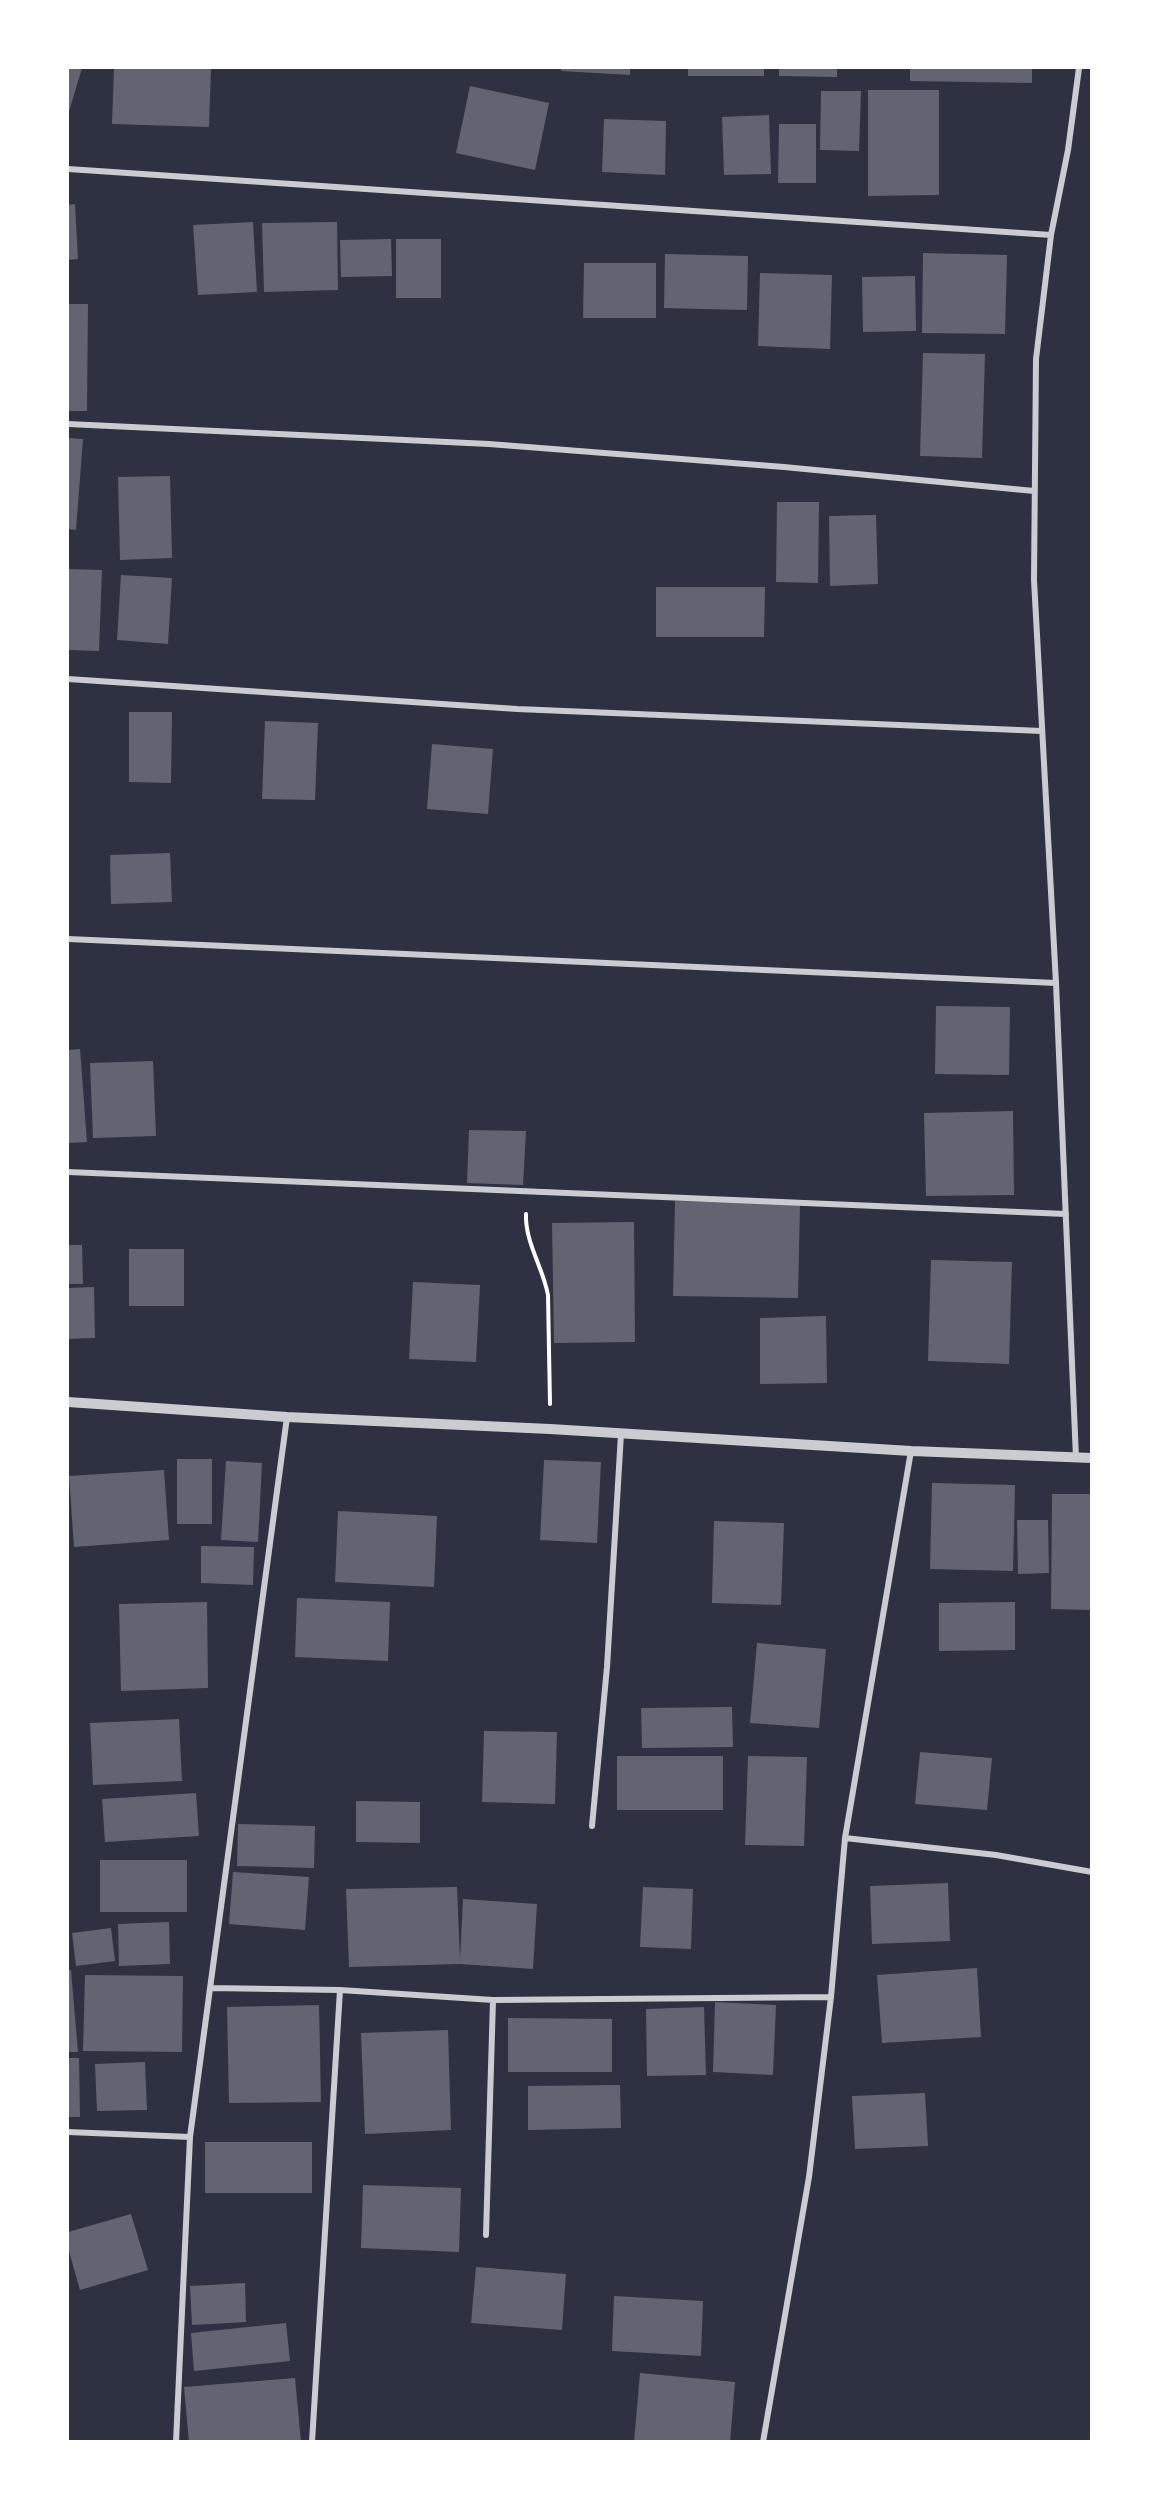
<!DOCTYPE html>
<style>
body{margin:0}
#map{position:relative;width:1159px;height:2509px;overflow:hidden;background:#2d3142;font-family:Inter,sans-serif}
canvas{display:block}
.frame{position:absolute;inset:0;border:69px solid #fff;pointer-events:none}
</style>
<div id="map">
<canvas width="1159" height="2509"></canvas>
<div class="frame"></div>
</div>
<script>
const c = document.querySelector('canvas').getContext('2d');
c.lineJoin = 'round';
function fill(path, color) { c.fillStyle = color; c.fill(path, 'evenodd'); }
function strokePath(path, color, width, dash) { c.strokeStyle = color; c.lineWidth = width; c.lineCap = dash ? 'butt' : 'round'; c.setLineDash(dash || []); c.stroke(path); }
fill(new Path2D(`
 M68,68H82L68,115Z
 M114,68H211L209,127L112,124Z
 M561,68H630V75L561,71Z
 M688,68H764V76H688Z
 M779,68H837V77L779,76Z
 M910,68H1032V83L910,81Z
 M470,86L549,103L535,170L456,153Z
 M868,90H939V195L868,196Z
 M821,91H861L859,151L820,150Z
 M769,115L771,174L724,175L722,117Z
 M604,119L666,121L665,175L602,172Z
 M779,124H816V183H778Z
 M75,204L78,259L68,260V205Z
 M253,222L257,292L198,295L193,225Z
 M337,222L338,290L264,292L262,223Z
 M391,239L392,276L341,277L340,240Z
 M396,239H441V298H396Z
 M923,253L1007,255L1005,334L922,333Z
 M665,254L748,256L747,310L664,308Z
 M584,263H656V318H583Z
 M760,273L832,275L830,349L758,346Z
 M915,276L916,331L863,332L862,277Z
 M68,304H88L87,411H68Z
 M923,353L985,354L982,458L920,456Z
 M68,438L83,439L76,530L68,529Z
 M170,476L172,558L120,560L118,477Z
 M777,502H819L818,583L776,582Z
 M876,515L878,584L830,586L829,516Z
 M68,569L102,570L99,651L68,650Z
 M121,575L172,578L168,644L117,640Z
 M656,587H765L764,637H656Z
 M129,712H172L171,783L129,782Z
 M265,721L318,723L315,800L262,799Z
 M432,744L493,749L488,814L427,809Z
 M170,853L172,902L111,904L110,855Z
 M936,1006L1010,1007L1009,1075L935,1074Z
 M80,1049L87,1142L68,1143V1050Z
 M153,1061L156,1136L93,1138L90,1063Z
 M1013,1111L1014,1195L926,1196L924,1113Z
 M469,1130L526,1131L523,1185L467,1183Z
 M675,1201L800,1203L798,1298L673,1296Z
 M634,1222L635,1342L554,1343L552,1223Z
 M68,1245H82L83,1284H68Z
 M129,1249H184V1306H129Z
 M931,1260L1012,1262L1009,1364L928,1361Z
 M413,1282L480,1285L476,1362L409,1359Z
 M94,1287L95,1338L68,1339V1288Z
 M826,1316L827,1383L760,1384V1318Z
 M177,1459H212V1524H177Z
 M544,1460L601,1462L597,1543L540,1540Z
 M226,1461L262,1463L258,1542L221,1540Z
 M164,1470L169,1540L74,1547L69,1476Z
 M932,1483L1015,1485L1013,1571L930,1569Z
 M1052,1494H1092V1610L1051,1609Z
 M338,1511L437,1516L434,1587L335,1582Z
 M1017,1520H1048L1049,1573L1018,1574Z
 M714,1521L784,1523L781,1605L712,1603Z
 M201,1546L254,1547L253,1585L201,1583Z
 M297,1598L390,1602L388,1661L295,1657Z
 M207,1602L208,1688L121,1691L119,1604Z
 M1015,1602V1650L939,1651V1603Z
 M757,1643L826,1649L819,1728L750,1723Z
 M732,1707L733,1747L642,1748L641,1708Z
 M179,1719L182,1781L93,1785L90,1723Z
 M484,1731L557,1732L555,1804L482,1802Z
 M920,1752L992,1758L987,1810L915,1804Z
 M617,1756H723V1810H617Z
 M748,1756L807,1757L804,1846L745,1845Z
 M196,1793L199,1836L105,1842L102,1799Z
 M356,1801L420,1802V1843L356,1842Z
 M238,1824L315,1826L314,1868L237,1866Z
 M100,1860H187V1912H100Z
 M233,1872L309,1877L305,1930L229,1924Z
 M948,1883L950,1941L872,1944L870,1886Z
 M457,1887L460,1960L463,1899L537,1904L533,1969L460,1964L349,1967L346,1889Z
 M643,1887L693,1889L691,1949L640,1947Z
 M169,1922L170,1964L119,1966L118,1924Z
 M111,1928L115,1961L76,1966L72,1933Z
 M977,1968L981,2037L882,2043L877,1975Z
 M68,1970H71L78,2052H68Z
 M85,1975L183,1976L182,2052L83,2051Z
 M715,2002L776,2005L773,2075L713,2072Z
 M319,2005L321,2102L229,2103L227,2007Z
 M704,2007L706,2075L647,2076L646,2009Z
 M508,2018L612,2019V2072H508Z
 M448,2030L451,2130L365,2134L361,2033Z
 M68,2058H79L80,2117H68Z
 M145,2062L147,2110L97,2111L95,2064Z
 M620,2085L621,2128L528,2130V2086Z
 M925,2093L928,2146L855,2149L852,2096Z
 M205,2142H312V2193H205Z
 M363,2185L461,2188L459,2252L361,2248Z
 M131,2214L148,2270L80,2290L68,2248V2232Z
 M476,2267L566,2274L562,2330L471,2323Z
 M245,2283L246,2322L192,2325L190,2286Z
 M614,2296L703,2301L701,2356L612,2351Z
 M286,2323L290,2361L194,2371L191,2333Z
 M640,2373L735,2382L730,2442H634Z
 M295,2378L301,2442H189L184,2387Z`), '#626471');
strokePath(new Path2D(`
 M526,1214C525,1243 543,1267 548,1295L550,1404`), '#fff', 4);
strokePath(new Path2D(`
 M68,169L1051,235
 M68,424L489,444L784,467L1034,491
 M68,679L517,709L1042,731
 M68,939L1056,983
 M68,1172L1066,1214
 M1076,1458L1056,983L1034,580L1036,359L1051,235L1068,150L1079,68
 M592,1826L607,1667L621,1434
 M845,1838L996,1855L1092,1872
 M210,1988L340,1990L493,2000L831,1997
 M68,2132L190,2137
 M486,2235L493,2000
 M176,2442L190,2137L287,1417
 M312,2442L340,1990
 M763,2442L809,2177L831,1997L845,1838L911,1451`), '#caccd0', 6);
strokePath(new Path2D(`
 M68,1402L287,1417L550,1429L911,1451L1092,1458`), '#caccd0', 10);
</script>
